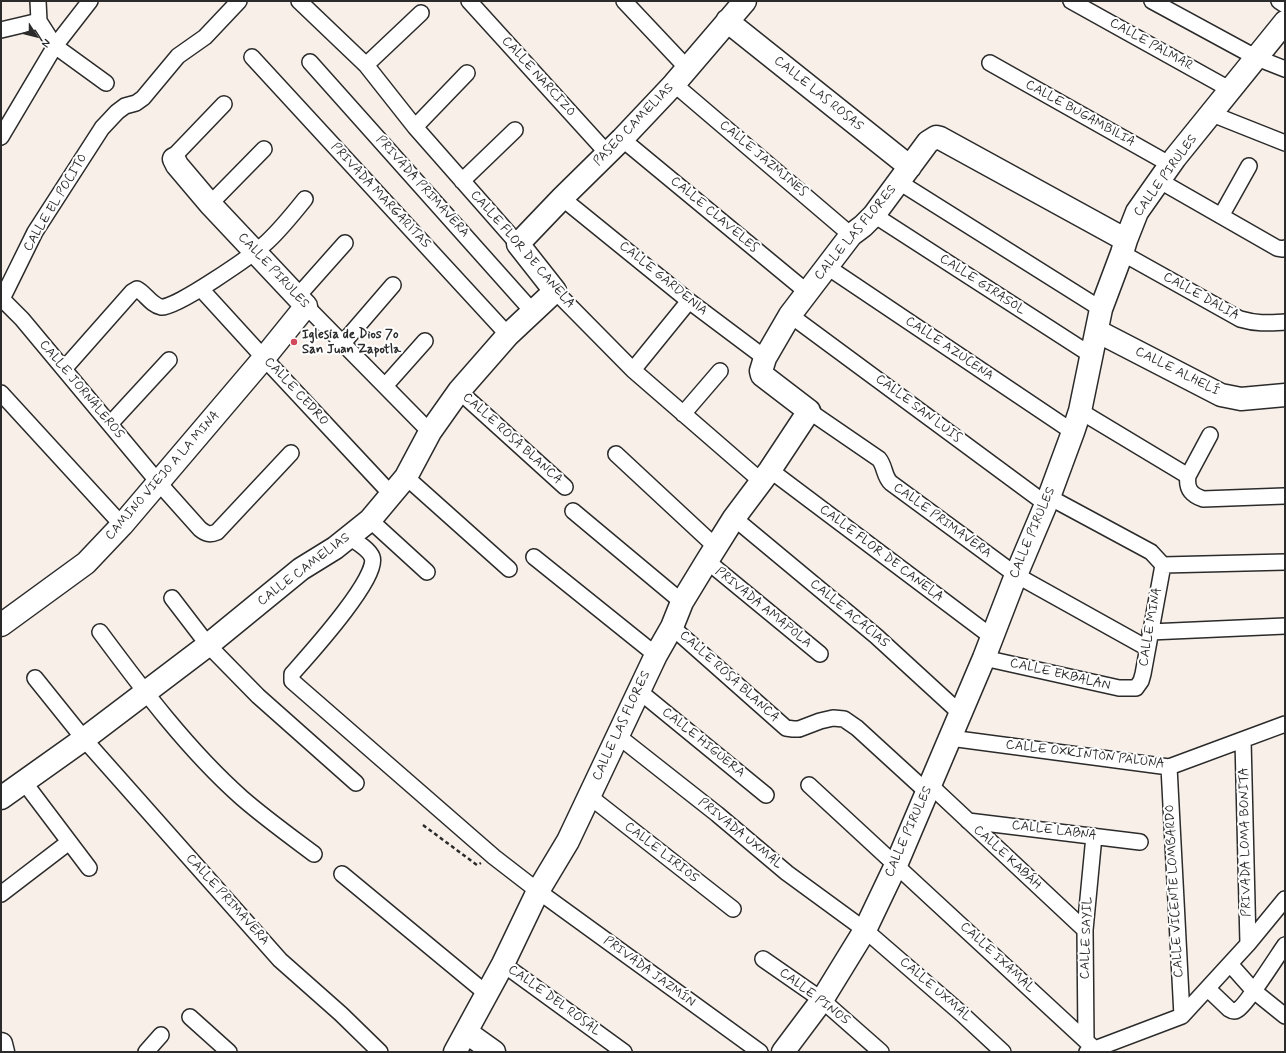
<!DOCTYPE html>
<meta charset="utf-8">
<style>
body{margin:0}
#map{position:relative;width:1286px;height:1053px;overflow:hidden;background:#f8f0e8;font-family:Mynerve,sans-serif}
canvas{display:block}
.frame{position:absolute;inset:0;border:2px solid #2b2b2b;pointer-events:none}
.north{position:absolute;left:16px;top:16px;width:40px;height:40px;-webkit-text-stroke:3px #fff;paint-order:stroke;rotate:126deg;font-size:11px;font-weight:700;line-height:16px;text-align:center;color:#2b2b2b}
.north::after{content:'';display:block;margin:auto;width:14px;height:18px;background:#2b2b2b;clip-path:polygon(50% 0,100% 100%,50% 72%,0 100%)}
</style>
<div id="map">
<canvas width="1286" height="1053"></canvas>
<div class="frame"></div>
<div class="north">N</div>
</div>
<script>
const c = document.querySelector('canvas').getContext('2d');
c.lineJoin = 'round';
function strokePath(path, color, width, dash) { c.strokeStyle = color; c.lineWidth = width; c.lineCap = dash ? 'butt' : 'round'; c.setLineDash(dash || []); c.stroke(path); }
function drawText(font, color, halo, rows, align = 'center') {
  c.font = font + ' Mynerve,sans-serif'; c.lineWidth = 4; c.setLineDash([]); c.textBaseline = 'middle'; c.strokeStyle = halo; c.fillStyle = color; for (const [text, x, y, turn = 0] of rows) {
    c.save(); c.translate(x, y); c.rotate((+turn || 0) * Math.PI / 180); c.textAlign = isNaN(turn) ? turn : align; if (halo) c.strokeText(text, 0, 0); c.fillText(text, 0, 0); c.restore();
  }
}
const street = new Path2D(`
 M38,1L39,21L55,46L106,83
 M299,1L366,65L415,127L518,244
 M469,1L608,154
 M624,1L688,69
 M1071,1L1231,90
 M1152,1L1257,58L1285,69
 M1279,1L1285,5
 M1,30L39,21
 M252,57L508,335
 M310,62L533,312
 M990,63L1171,165
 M366,65L421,13
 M674,84L851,235
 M1212,114L1285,143
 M415,127L467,73
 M1,137L55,46L90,1
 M622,139L807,292
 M174,159L177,153L224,104
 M462,181L515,130
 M1160,181L1277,248L1283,249L1285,248
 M899,182L1101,309
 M562,198L689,301L765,358
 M210,204L264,149
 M874,215L1091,355
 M1221,216L1249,166
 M1122,253L1240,319C1257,324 1268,323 1285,322
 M826,266L1073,432
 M201,289L264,358L391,494
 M555,291L633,370L761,481
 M297,297L345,243
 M2,299L22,319L158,482L200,529C206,534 210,535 217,532L291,453
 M2,299L35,232L102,128L117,112L125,106L136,103L143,98L178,56L205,37L239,1
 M306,306L430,432
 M790,315L1046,504
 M343,343L393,285
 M64,369L132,292L137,289C145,293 151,305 161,307C174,310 254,254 267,242C281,229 293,214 305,199
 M633,370L689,301
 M385,386L425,341
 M459,391L565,487
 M1,393L122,525
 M809,411L879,459C885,466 884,477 891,483L1016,575L1147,648
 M1080,411L1188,476
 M683,414L720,371
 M110,424L169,360
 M1210,435L1188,476C1186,489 1191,495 1203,499L1284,496
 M616,454L716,547
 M770,470L992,637
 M406,477L509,569
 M1049,497L1151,552L1163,565
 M573,511L682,602
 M734,518L876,636L960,713
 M370,520L427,572
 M349,537C356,542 369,549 372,557C380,577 307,657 292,674V681L494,857L538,891L760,1052
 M534,557L656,655
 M707,561L820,654
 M1163,565L1285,562
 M172,598L208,645L258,696L356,783
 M672,627L786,728L793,729H799L820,721L833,718L844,719L857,728L927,792
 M100,632C143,690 188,750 242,798C265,818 290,836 314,854
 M1150,632L1285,626
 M984,658L1119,688H1136L1141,681L1143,674L1163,565
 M35,678L84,739L280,960L341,1014L380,1052
 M639,691L766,795
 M618,736L717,814L787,873L865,930L962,1014L1003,1052
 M950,738L1169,767L1285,724
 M1243,740L1248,944
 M1169,767L1182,1016
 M24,782L89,868
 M809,785L1098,1052
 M930,785L1085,930
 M589,796L733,909
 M968,821L1140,842
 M342,874L487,994
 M1,894L69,842
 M763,959L822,1000L881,1052
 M503,964L624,1052
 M1230,964L1254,991L1285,1016
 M1208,989L1229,1009C1232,1011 1234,1012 1237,1010C1245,1007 1278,955 1285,945
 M190,1017L229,1052
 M1086,1041L1085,930L1094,836
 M146,1052L161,1035
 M1087,1052L1182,1016L1248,944L1285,899`);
const secondary = new Path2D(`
 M727,21L910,167
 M1097,331L1221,395L1241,399L1285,395
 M1,625L86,563L122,525L264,358L306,306L210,204L177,165L174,159
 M1,798L84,739L208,645L301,569L335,548L370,520L406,477L430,432L459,391L508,335L555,291L518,244L562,198L622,139L674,84L745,1
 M466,1032L494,1052
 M1,1044L3,1052
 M455,1052L503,964L538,891L568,841L656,655L672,627L682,602L707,561L734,518L770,470L809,411L762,375L761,371L765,358L790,315L851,235L863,226L874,215L928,142L936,137L940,138L1126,240
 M783,1052L822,1000L865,930L896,865L950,738L984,658L1016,575L1049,497L1073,432L1080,411L1101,309L1122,253L1126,240L1137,212L1175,158L1285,22`);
strokePath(street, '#2b2b2b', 18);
strokePath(secondary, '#2b2b2b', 25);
strokePath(new Path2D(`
 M423,825L477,865L481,863`), '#2b2b2b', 2.5, [4, 3]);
strokePath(street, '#fff', 15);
strokePath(secondary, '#fff', 22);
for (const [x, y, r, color] of [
 [294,342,4,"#d1495b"]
]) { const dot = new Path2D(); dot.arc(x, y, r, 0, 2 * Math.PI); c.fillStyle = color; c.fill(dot); strokePath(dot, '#fff', 1.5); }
drawText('13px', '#2b2b2b', '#fff', [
 ["CALLE PALMAR",1151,45,29],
 ["CALLE NARCIZO",538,77,48],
 ["CALLE LAS ROSAS",818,94,39],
 ["CALLE BUGAMBILIA",1080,114,29],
 ["PASEO CAMELIAS",634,125,-46],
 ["CALLE JAZMINES",763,159,40],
 ["CALLE PIRULES",1166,176,-54],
 ["PRIVADA PRIMAVERA",422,187,48],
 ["PRIVADA MARGARITAS",380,196,47],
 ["CALLE EL POCITO",56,203,-59],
 ["CALLE CLAVELES",714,215,40],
 ["CALLE LAS FLORES",856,233,-50],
 ["CALLE FLOR DE CANELA",522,250,49],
 ["CALLE PIRULES",273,271,47],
 ["CALLE GARDENIA",663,279,39],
 ["CALLE GIRASOL",982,285,33],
 ["CALLE DALIA",1201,297,29],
 ["CALLE AZUCENA",949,349,34],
 ["CALLE ALHELÍ",1177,372,27],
 ["CALLE JORNALEROS",81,390,50],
 ["CALLE CEDRO",296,392,47],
 ["CALLE SAN LUIS",918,409,37],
 ["CALLE ROSA BLANCA",512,439,42],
 ["CAMINO VIEJO A LA MINA",163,476,-49],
 ["CALLE PRIMAVERA",942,521,36],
 ["CALLE PIRULES",1033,533,-67],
 ["CALLE FLOR DE CANELA",881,554,37],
 ["CALLE CAMELIAS",304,570,-37],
 ["PRIVADA AMAPOLA",763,608,39],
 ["CALLE ACACIAS",849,614,40],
 ["CALLE MINA",1151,627,-80],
 ["CALLE EKBALAN",1060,675,13],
 ["CALLE ROSA BLANCA",729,677,42],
 ["CALLE LAS FLORES",622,726,-65],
 ["CALLE HIGUERA",703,743,39],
 ["CALLE OXKINTON PALUNA",1085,755,7],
 ["CALLE LABNA",1054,831,7],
 ["CALLE PIRULES",909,832,-66],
 ["PRIVADA UXMAL",740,834,39],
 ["PRIVADA LOMA BONITA",1246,842,-91],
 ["CALLE LIRIOS",661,853,38],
 ["CALLE KABÁH",1007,858,43],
 ["CALLE VICENTE LOMBARDO",1175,891,-93],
 ["CALLE PRIMAVERA",227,900,48],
 ["CALLE SAYIL",1087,938,-88],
 ["CALLE IXAMAL",997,958,43],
 ["PRIVADA JAZMÍN",649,972,36],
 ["CALLE UXMAL",935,990,41],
 ["CALLE PINOS",814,997,37],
 ["CALLE DEL ROSAL",554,1001,36]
]);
drawText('bold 13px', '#2b2b2b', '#fff', [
 ["Iglesia de Dios 7o",302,335],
 ["San Juan Zapotla",302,350]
], 'left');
</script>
